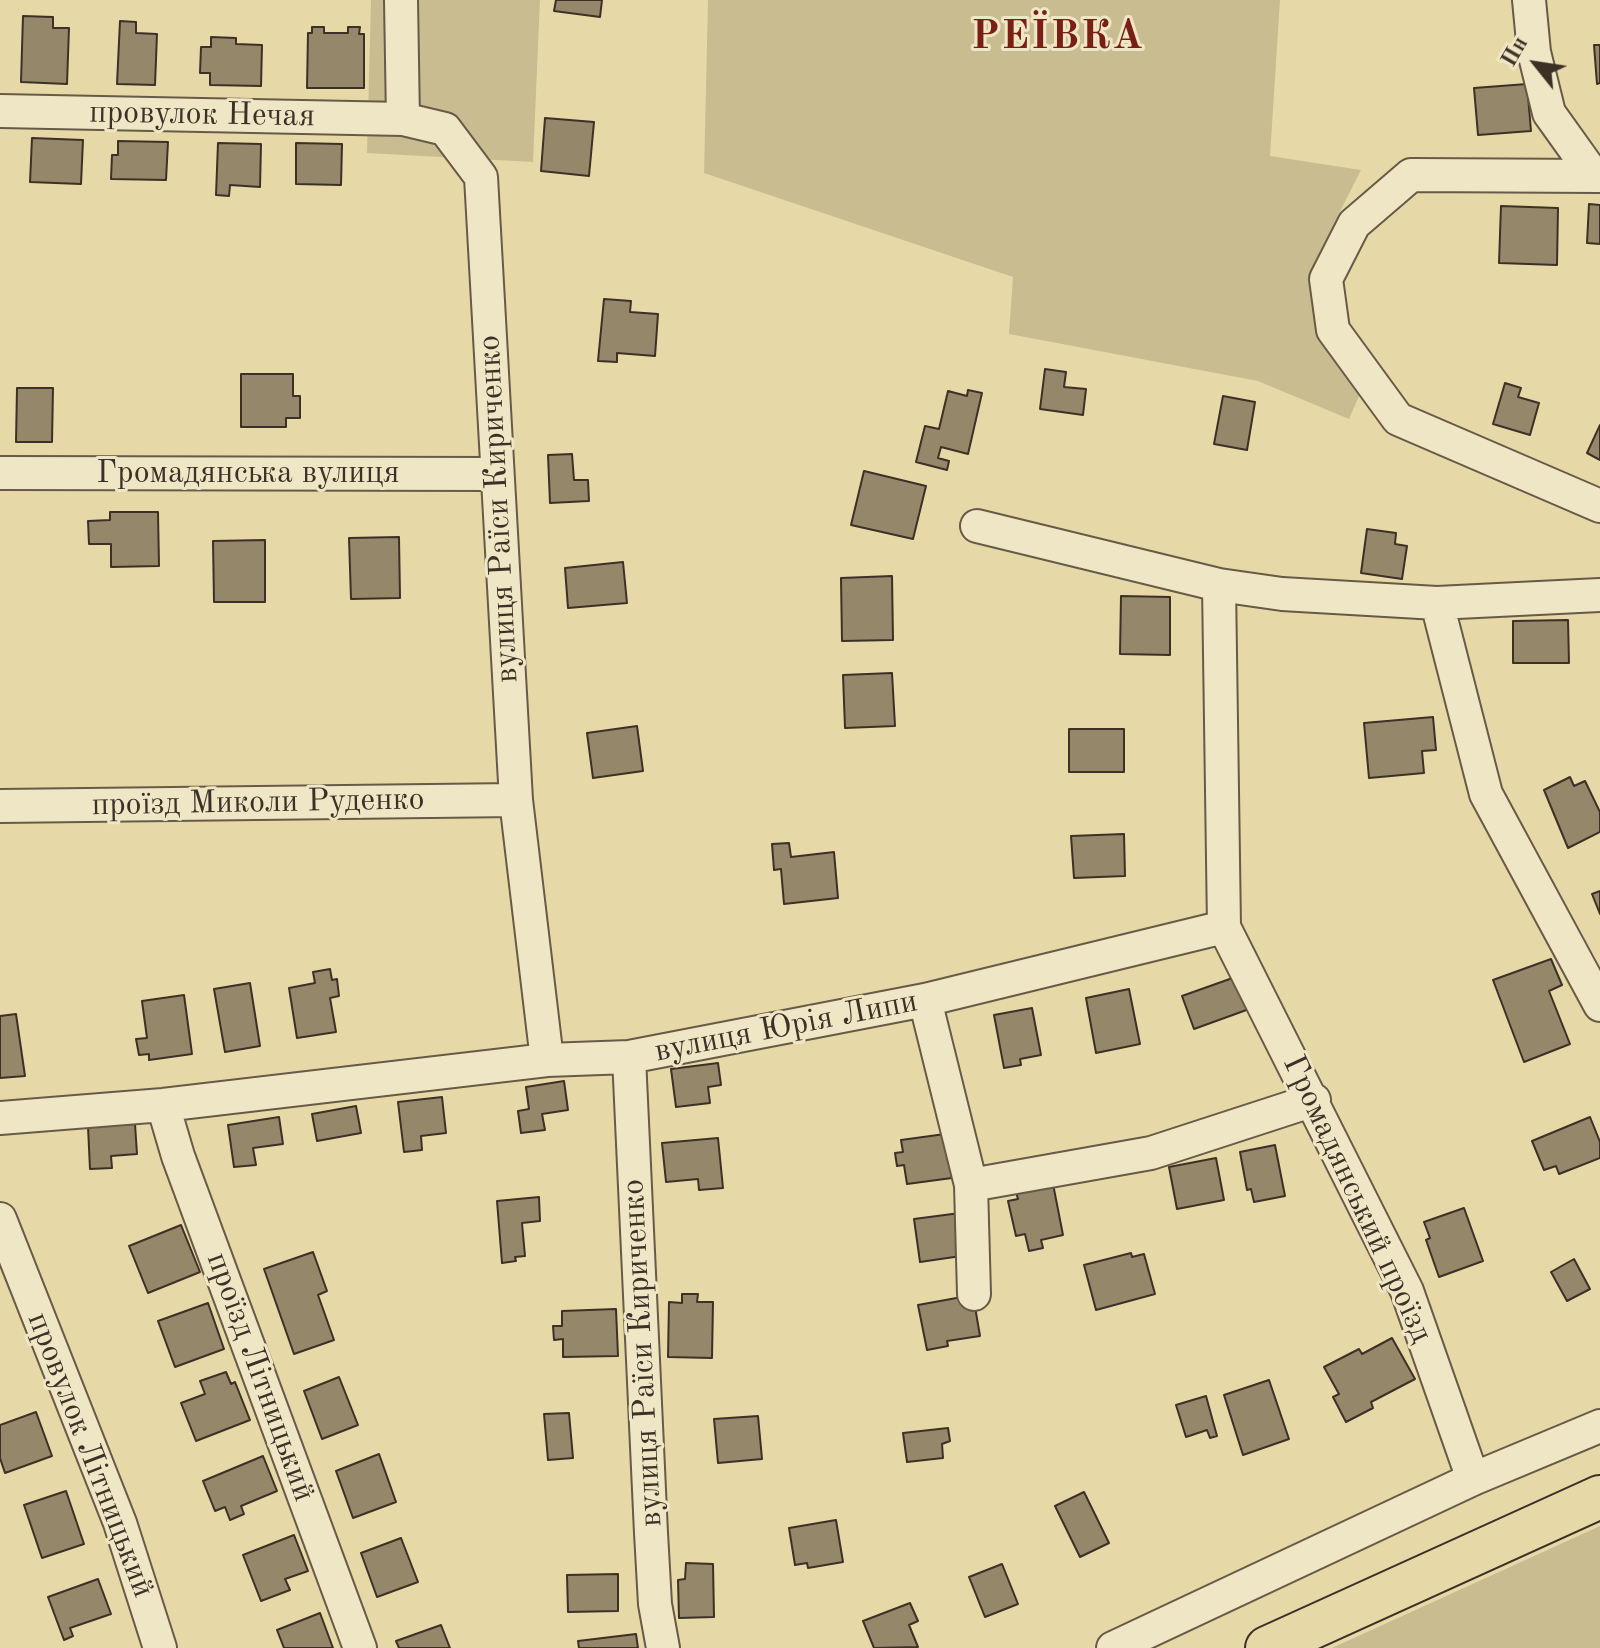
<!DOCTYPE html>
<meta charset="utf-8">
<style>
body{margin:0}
#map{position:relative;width:1600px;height:1648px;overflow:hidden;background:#e7d9a7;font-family:"Old Standard TT",serif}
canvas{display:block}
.north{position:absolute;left:1496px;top:24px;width:80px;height:80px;-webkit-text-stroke:6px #efe6c6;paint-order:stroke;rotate:300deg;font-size:22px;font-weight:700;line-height:32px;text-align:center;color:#3c3027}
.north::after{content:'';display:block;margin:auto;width:28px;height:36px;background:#3c3027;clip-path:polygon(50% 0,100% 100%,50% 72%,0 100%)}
</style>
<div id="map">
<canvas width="1600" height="1648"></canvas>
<div class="north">Пн</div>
</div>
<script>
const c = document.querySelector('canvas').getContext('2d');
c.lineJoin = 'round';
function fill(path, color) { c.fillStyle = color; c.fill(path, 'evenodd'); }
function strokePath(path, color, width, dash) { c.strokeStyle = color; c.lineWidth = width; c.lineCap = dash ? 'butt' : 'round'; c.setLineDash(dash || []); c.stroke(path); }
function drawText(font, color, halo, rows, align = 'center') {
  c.font = font + ' "Old Standard TT",serif'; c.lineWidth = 6; c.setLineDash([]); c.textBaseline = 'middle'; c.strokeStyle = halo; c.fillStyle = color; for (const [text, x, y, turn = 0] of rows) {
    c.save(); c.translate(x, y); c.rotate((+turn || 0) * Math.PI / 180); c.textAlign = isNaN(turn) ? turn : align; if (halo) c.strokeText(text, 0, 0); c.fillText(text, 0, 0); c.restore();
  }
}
fill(new Path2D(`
 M371,0H540L533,162L367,153Z
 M708,0H1280L1270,156L1361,170L1314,263L1316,321L1362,389L1349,419L1258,381L1009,334L1013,277L704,173Z
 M1600,1526V1648H1332Z`), '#cabc91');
const building = new Path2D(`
 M556,0H602L600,17L554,11Z
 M23,16L53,17V28H69L67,84L21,82Z
 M120,21L136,22V33L157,34L155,85L117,84Z
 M312,27H324V33H348V27H360L359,34H364V88H307L308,33H312Z
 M211,37L236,38V44L262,45L261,86L210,85V73H200L201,47H211Z
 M1594,45H1600V83L1597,84Z
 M1527,84L1531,131L1478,135L1474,88Z
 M545,118L594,122L589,176L541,171Z
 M32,138L83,140L81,184L30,182Z
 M118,141L168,142L166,180L111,179L112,155H118Z
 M218,143L261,144L260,187L230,185L229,196L216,195Z
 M296,143L342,144L341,185L296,184Z
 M1589,204L1600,205V244L1587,243Z
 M1501,206L1558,208L1557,265L1499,263Z
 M604,299L631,301L630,312L658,314L655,356L617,353V362L598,361Z
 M1045,369L1066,372L1064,387L1086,389L1083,415L1040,409Z
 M241,374H293V396H300V418H286V427H241Z
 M1505,383L1521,388L1518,397L1539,403L1530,435L1493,424Z
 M17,388H53L52,442H16Z
 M968,390L982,393L968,454L941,447L938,458L949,461L947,470L916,462L925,426L939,429L948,391L967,396Z
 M1223,396L1255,402L1247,450L1214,444Z
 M1600,425V460L1587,453Z
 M572,454L574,480H588L589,501L550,503L548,455Z
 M864,471L926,486L913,539L851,525Z
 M110,512H158L159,566L111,567V544H89L88,521L110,520Z
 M1367,529L1396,533L1395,544L1407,546L1402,579L1361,573Z
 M399,537L400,598L351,599L349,538Z
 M265,540V602H214L213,541Z
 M623,562L627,603L568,608L565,568Z
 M892,576L893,640L842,641L841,578Z
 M1121,596L1170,597V655L1120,654Z
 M1568,620L1569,663H1513V621Z
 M892,673L895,726L845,728L843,675Z
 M1433,717L1436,750L1422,751L1424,773L1369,778L1364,723Z
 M637,726L643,771L593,778L587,733Z
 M1069,729H1124V772H1069Z
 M1570,777L1574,786L1585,781L1600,812V832L1568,848L1544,790Z
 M1124,834L1125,876L1074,878L1071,836Z
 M789,843L791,857L834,852L838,898L784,904L781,869L774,870L772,844Z
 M1600,891V914L1592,894Z
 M1551,959L1562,985L1549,991L1570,1044L1524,1062L1493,980Z
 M330,969L332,980L337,979L339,996L330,998L336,1032L297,1038L289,988L315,983L313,972Z
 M1241,975L1252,1008L1194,1029L1182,996Z
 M250,983L260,1046L225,1052L214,989Z
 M1129,989L1140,1044L1096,1053L1086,998Z
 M184,995L192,1054L149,1060V1054L139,1055L136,1039L147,1038L142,1001Z
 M1032,1008L1041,1055L1020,1059L1021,1065L1004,1068L994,1015Z
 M16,1014L25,1076L0,1078V1016Z
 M718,1063L721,1085L708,1087L710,1103L676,1107L671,1069Z
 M564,1081L568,1110L542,1114L545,1130L521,1133L518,1111L529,1109L526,1087Z
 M442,1097L446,1133L421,1136L422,1150L404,1152L398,1102Z
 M356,1106L361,1133L317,1141L312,1114Z
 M279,1117L283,1144L253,1148L256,1165L234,1167L228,1125Z
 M1590,1117L1600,1142V1158L1559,1174L1556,1166L1544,1170L1532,1141Z
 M135,1124L137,1154L111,1156L112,1168L90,1169L88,1127Z
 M945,1134L952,1178L907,1184L904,1165L897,1166L895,1153L903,1152L901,1140Z
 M718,1138L723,1188L699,1190L698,1179L666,1182L662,1143Z
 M1275,1145L1285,1196L1254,1202L1251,1189L1247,1190L1240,1152Z
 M1216,1158L1224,1200L1177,1209L1169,1167Z
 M1053,1184L1063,1235L1041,1240L1043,1248L1029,1251L1025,1234L1016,1236L1008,1201L1018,1199L1016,1192Z
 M539,1197L540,1221L522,1223L525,1256L515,1257L516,1261L502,1263L497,1201Z
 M1464,1208L1483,1261L1439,1277L1426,1240L1430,1238L1424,1222Z
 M960,1213L968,1255L920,1262L914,1219Z
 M181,1225L200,1272L148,1293L129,1246Z
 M313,1252L327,1291L318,1295L334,1340L294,1354L264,1269Z
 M1131,1253L1132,1257L1144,1254L1155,1294L1096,1310L1084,1265Z
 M1574,1259L1590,1289L1567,1301L1551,1272Z
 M682,1294H698L697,1302H713L712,1358L668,1357L669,1302L682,1303Z
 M973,1295L980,1336L947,1341L948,1346L927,1350L918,1305Z
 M208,1303L224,1349L175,1367L158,1321Z
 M616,1309L618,1356L563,1357V1339L554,1340L553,1326H562V1311Z
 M1392,1338L1415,1379L1371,1402L1373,1408L1346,1422L1333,1397L1339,1394L1324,1367L1359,1349L1362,1354Z
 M226,1372L231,1384L235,1382L250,1420L196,1441L181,1403L205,1394L200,1381Z
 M339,1377L358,1425L322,1439L304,1391Z
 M1269,1380L1289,1439L1243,1455L1224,1395Z
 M1206,1396L1217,1436L1210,1438L1207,1430L1186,1437L1176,1405Z
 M36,1412L52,1456L5,1473L0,1458V1425Z
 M569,1413L573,1458L548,1460L544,1414Z
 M758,1416L762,1459L718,1463L714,1419Z
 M948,1428L950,1441L942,1444L943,1458L907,1462L903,1433Z
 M379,1454L396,1502L353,1518L336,1471Z
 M263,1456L277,1491L241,1506L244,1514L230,1520L225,1507L215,1511L203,1481Z
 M66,1491L84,1544L42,1558L24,1505Z
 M1084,1492L1109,1543L1080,1557L1055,1506Z
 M836,1520L843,1562L808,1568L807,1563L795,1565L789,1528Z
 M294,1535L308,1571L285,1579L290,1590L261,1601L243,1555Z
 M401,1538L418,1582L377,1597L361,1553Z
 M686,1563L713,1564L714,1617L679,1618L678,1580L685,1579Z
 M1002,1564L1018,1604L985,1617L969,1577Z
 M618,1574V1611L568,1612L567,1575Z
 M98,1579L111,1614L70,1628L73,1636L64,1640L48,1597Z
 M910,1603L918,1621L909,1625L918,1647L874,1648L863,1621Z
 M320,1613L333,1648H284L277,1630Z
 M441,1625L450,1648H399L396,1641Z
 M636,1634L638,1648H579L578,1641Z`);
fill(building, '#95886a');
strokePath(building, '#3c3027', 2);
const minor = new Path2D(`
 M401,0L403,119L445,129L481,177L516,800L547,1060
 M1529,0L1534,52L1549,113L1594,176
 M0,111L403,119
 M1600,176L1411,175L1354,224L1326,279L1333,330L1398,419L1600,506
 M0,473L495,474
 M977,526L1219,585L1282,594L1437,603L1600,595
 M1437,603L1486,794L1600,1005
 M0,806L516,800
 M1224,927L1407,1291L1473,1479
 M925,1000L971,1185L974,1294
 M629,1057L651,1533L655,1604L663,1648
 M163,1105L178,1156L360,1648
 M0,1118L163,1105L547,1060L629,1057L925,1000L1224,927L1219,585
 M971,1185L1151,1153L1314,1100
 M0,1219L120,1523L160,1648
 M1113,1648L1473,1479L1600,1426`);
const major = new Path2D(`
 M1267,1648L1600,1497`);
strokePath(minor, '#675a47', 36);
strokePath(major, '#3c3027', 46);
strokePath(minor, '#efe6c6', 32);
strokePath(major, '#e7d9a7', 42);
drawText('32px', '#3c3027', '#efe6c6', [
 ["провулок Нечая",202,115,1],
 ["Громадянська вулиця",248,474],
 ["вулиця Раїси Кириченко",499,509,-93],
 ["проїзд Миколи Руденко",258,803,-1],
 ["вулиця Юрія Липи",786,1027,-11],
 ["Громадянський проїзд",1357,1199,65],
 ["вулиця Раїси Кириченко",643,1353,-93],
 ["проїзд Літницький",260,1377,70],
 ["провулок Літницький",90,1455,69]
]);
c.letterSpacing = '2px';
drawText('bold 40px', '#7a1f14', '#efe6c6', [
 ["РЕЇВКА",1058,38]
]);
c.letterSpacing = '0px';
</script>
